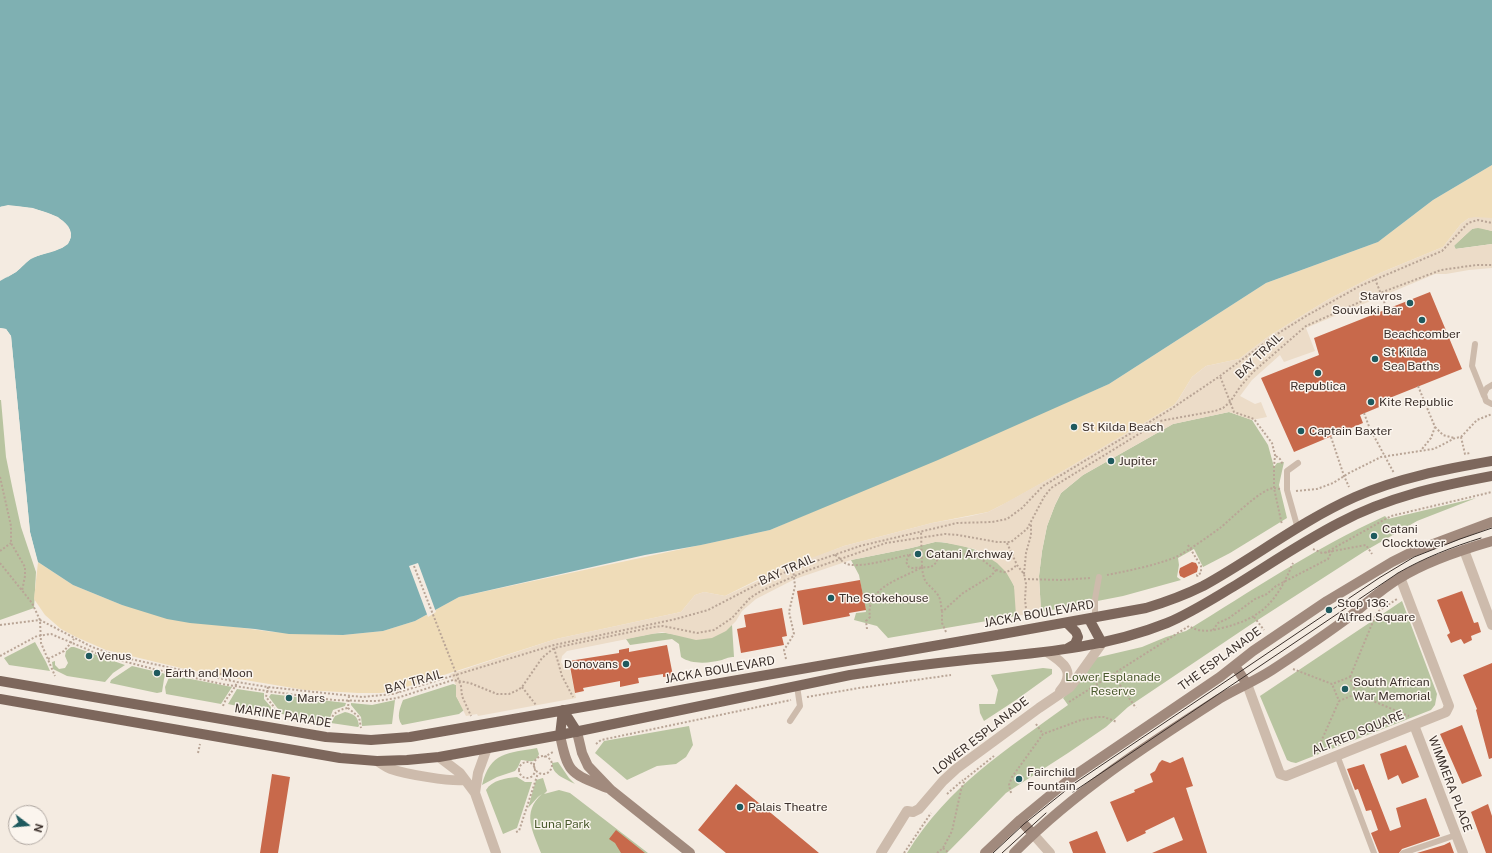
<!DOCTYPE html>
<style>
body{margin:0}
#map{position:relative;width:1492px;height:853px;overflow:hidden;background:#f4ebe1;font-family:"Public Sans",sans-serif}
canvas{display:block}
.north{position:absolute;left:8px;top:805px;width:40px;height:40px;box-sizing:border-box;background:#fbf5ee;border:1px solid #aea6a0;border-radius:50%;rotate:106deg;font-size:11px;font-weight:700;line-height:16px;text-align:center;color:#3b302b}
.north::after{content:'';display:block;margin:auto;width:14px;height:18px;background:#1f5a5e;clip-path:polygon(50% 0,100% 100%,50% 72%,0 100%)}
</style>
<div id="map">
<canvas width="1492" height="853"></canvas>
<div class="north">N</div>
</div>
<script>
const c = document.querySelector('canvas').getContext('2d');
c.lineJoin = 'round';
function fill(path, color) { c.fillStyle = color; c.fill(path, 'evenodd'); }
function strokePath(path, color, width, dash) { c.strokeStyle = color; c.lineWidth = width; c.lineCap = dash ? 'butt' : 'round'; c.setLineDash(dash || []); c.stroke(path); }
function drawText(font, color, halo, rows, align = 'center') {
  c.font = font + ' "Public Sans",sans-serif'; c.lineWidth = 3; c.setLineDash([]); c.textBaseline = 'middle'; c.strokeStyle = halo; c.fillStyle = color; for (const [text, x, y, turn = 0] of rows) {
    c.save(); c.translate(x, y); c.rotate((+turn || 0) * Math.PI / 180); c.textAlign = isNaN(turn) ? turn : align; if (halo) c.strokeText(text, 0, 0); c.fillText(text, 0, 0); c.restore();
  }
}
fill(new Path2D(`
 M1478,227L1492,231V244L1455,249L1454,245L1472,229Z
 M0,400H1L6,457L13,491L21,527L36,572L34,608L0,620Z
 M1229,412L1252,420L1268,445L1274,467L1277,463L1284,462L1279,485L1287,518L1230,553L1203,567L1194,549L1178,558L1179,565L1177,577L1181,580L1123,596L1041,612L1039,576L1042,551L1047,526L1055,505L1061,493L1083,475L1173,424Z
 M1476,498L1417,521L1365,551L1250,625L1128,707L1106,727L1068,753L1006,793L947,853H907C948,786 1006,750 1068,705L1063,698L1073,689L1095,658L1142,647L1166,637L1186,631C1251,591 1315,548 1385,516L1388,519Z
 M935,542C964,543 1003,554 1014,586C1017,595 1016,607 1016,616L888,638L877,626L854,620L856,613L866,612L859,575L851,560L911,548Z
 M1402,601L1437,694L1435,705L1431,710L1296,763L1291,762L1287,760L1260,696Z
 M732,625L734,657C729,657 727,658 722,660C710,663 692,665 681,657L679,644L672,639L630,645L626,639C643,636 659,630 676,635Z
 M35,642L46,662L50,671L9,665L4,658Z
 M71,647H74L125,665L113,673L105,682L67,676L53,669L52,662L55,661V665L59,669L65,668L68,663L65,656L66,651Z
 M132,666L166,674L164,679L162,692L157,693L110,683L111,680Z
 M1043,668L1052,669V674L1016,700L984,721L980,713L979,704H995L998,690L991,675Z
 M170,675L232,687L221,704L166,694L165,687Z
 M453,684L456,685V696L464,710L459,714L402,725C396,717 400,708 403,700Z
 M237,689L264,693V699L271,707V713L228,704Z
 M271,694L346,703L345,706L333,710L328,723L277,713L278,709L269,697Z
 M395,700L392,724L362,726L361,717L351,705V703L372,705Z
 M345,712C354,714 358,716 359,726L358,727L331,723L335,716Z
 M689,726L693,745L686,757L676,764L657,766L627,780L595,753L604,741Z
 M537,748L539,754C535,764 530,761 521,760L518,767L515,771L497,777L482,785C490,752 508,753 537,748Z
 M558,762L569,778L575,784C566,779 552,775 552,763Z
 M517,777L525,782H532L517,828L503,834L486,790C492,780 506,778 517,777Z
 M543,778L547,791L544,794L559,790L570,793L648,853H541C533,831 521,813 542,794L538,797L528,808L536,780Z`), '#b8c4a0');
fill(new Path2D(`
 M1492,165V218H1469L1461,224L1443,247L1380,273L1329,299L1269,336L1239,359L1206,366L1192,377L1178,400L1174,405L1063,471L1010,501L988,512L932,523L844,546L757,580L725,596L704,592L695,595L681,612L556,639L394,691L381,693H358L305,690L233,678L185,669L106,650L76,637L61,629L45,615L34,599L38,562L73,585L122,605L228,626L273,632L343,635L383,631L415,621L459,597L770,530L1109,384L1266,283L1378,242L1433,200Z`), '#efdcb8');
fill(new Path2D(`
 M1475,217L1492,218V231L1478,228L1472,229L1454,246L1456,249L1492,244V268L1469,270L1446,274H1435L1306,328L1315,351L1284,362L1280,355L1252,380L1240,396L1255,404L1261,402L1267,417L1252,420L1229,412L1173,424L1083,475L1061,493L1055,505L1047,526L1042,551L1039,576L1041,612L1016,616L1014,586L1006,572L997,563L975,549L942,542H935L911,548L851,560L795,579L756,599L742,611L736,621L726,631L712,638L696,640L662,632L567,651L562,656L561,662L564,667L570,670L576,698L478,716L477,714L466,716L456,696V685L450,674L556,639L681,612L695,595L704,592L725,596L792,565L844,546L932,523L971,516L988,512L998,507L1063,471L1174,405L1178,400L1192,377L1206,366L1239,359L1269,336L1329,299L1380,273L1443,247L1461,224L1469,218Z`), '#ecdcc8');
fill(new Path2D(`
 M0,0H1492V165L1433,200L1378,242L1266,283L1109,384L938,460L770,530L701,545L645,555L459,597L415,621L383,631L343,635L289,634L255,629L190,623L167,619L122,605L73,585L38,562L30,532L11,336L6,329L0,328V281C5,278 11,275 16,272C22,268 26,261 33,258C43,253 59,252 67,244C70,242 71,237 71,233C67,211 17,204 0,207Z`), '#7fb0b2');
fill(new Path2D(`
 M8,205L33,208L58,217L68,227L70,231L71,237L68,244L62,248L31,258L16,272L6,278L30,257L61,246L66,243L69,236L67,228L57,219L33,210L8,207L0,209V207Z
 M0,328L6,329L11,336L30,532L38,564L36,562L28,533L9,337L5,331L0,330Z
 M418,563L436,612L428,617L409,566Z`), '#f4ebe1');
fill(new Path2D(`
 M1430,292L1462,369L1382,401L1384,405L1360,415L1363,423L1294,452L1261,378L1319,355L1314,338Z
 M1192,562L1196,563L1198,567L1197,572L1184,578L1180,576L1179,572L1180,568Z
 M860,580L866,610L849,613L850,616L803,625L797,591Z
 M1462,591L1474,623L1478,622L1481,632L1471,636L1472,640L1464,644L1461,639L1451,643L1447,635L1450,633L1437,600Z
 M782,608L787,636L782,637L784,645L741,653L737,629L746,627L744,615Z
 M667,645L673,676L663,677V674L638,678L639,683L620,687V681L583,688L584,691L575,693L569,661L619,653V650L629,648V652Z
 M1492,663V758L1489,759L1476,710L1477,709L1463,675Z
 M1462,725L1482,776L1462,784L1440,734Z
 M1406,745L1419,777L1402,784L1398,775L1388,780L1380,754Z
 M1183,757L1193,786L1186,788L1207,853H1152L1183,840L1174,817L1145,831L1146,833L1127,842L1110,802L1135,792L1134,790L1153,782L1150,774L1155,771L1159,763L1162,760L1170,763Z
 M1364,764L1390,831L1401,827L1396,808L1426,798L1440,836L1402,849L1399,853H1379L1371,833L1378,830L1371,810L1366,811L1358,789L1355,790L1347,769Z
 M272,774L290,777L278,853H260Z
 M736,784L819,853H726L698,830Z
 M1488,804L1492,816V853H1486L1471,812Z
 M616,830L645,853H621L615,843L609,839Z
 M1097,831L1106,853H1073L1069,842Z
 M1450,842L1454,853H1417L1444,845Z`), '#c8694b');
strokePath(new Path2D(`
 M1375,279L1387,309
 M1418,386L1435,427L1431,438L1422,449
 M1364,413L1370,429L1394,473
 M1435,427L1443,435L1454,438
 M1331,437L1344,476L1349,487
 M1461,437L1477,420L1492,414
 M1276,456L1280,459L1283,465
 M0,477L11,526V543L25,567V576L22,591
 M1280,489L1274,488L1282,525
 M1296,491L1317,489L1333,483L1349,473L1381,457L1433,449L1438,447L1455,438L1461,437L1465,454L1470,453
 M1007,543L1017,565L1024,574L1026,584L1025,599L1027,619
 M1188,545L1201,566V573L1197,575L1198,578
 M1313,549L1322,553L1366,545L1372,554
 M0,551L11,543
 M1325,553L1391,516L1492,492
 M835,555C839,557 841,561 845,563C856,570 894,558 908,555
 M909,555L906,562L909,567L912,568L931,567L937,562C937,556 934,554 929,553C945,552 963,552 979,558C987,562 994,571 1003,572C1008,573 1013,568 1017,565
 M0,563L32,603L40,620L41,643L55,676
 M414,566L461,686L462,696L471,716
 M922,567C924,586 928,582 938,595C941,600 941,606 942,612
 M1024,574L1026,553L1031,535V524
 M1107,575C1127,571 1157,565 1176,557C1191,549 1206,538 1220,528C1230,520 1262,488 1274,488V467L1275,455L1272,443L1254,419L1234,412L1220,376
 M1024,579L1061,580L1091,578
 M1254,617L1264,630
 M0,625L40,620L92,647L121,657L237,682L268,687L362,697L393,694L554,645L676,619L708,610L762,582L793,569L860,546L957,523L992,522L1007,519L1022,508L1043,486L1171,409L1220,376L1274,336L1306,316L1360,286L1442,251L1468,223L1478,220L1492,223
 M867,629L866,621L870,617C865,587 902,579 922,567L921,531
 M1213,630L1218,623L1229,618L1255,599L1267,594L1276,586L1328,559L1332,551
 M946,632L942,623V612L963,593L991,576L996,570
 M554,648L562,676L573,697
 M0,656L37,636L51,634L103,656L158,670L222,684L267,691L334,700L365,701H377L397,698L453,680L470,683L497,694H509L518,690L522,687L542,658L554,648L654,627L663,626L697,633L714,630L732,618L750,598L761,591L806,571L886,543L945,534L958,535L997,542H1011L1027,529L1044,497L1051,488L1160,421L1215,411L1223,408L1230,402L1240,387L1253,372L1306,326L1380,293L1441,270L1476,265H1492
 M48,659L64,651L74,639
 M786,659L784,650L794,634L789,612L795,586L793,569
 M1293,669L1332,684L1350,677L1356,694L1339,701L1332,684
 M216,673L230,676L229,680
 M1113,675L1136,708
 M1350,677L1377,612L1397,599
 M268,687L266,697L274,707L275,715
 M522,687L536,705
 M385,691L398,689V693
 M1356,694L1409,716
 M349,696L348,708L359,717L361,728
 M807,697L859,688L951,675
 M1069,702L1189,626C1200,633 1210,631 1222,628C1263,618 1277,601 1293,563
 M223,706C226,697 234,691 237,682
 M329,724C332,714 337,710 348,708
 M1036,724L1043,734
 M596,744L601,740L791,700
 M198,753L200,744
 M1316,753L1339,701
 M534 765a9 9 0 1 1 18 0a9 9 0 1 1-18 0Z
 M544,757L553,752
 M519 770a8 8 0 1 1 16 0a8 8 0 1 1-16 0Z
 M1011,793L1009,785L1012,777L1043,734L1081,720L1097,717H1104L1117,722
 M947,794L963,780
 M516,832L519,831L538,773
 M943,848L949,853
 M904,853L931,813
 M937,853L943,848L952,831L961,790L965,779L994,756`), '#b9a596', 2, [2, 2]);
strokePath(new Path2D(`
 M1475,344L1472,366L1484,396
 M1492,385L1487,388L1484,394L1486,401L1492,404
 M1298,529L1287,490V471L1298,463
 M1095,618V599L1099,577
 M790,721L800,706L797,686
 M1337,755L1374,853
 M1403,853L1456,835`), '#cdbbac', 6);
strokePath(new Path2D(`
 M1464,550L1492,625
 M1047,652C1063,662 1077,672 1060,691
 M1247,684L1280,774L1286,776L1446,712L1449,706L1400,577
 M1414,725L1463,853
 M439,757L460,773L475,793L496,853
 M377,761C382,764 386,767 391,769C405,774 451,782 465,780
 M475,793L478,773L487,748
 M1033,834L1050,853
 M881,853L907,811L913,812L919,809L943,781L956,769L1039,708L1070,687L1077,678L1102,643`), '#cdbbac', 10);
strokePath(new Path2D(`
 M1235,666L1247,684
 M577,732L582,753L588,766L611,790L690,853
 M560,735C568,775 571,773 607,788
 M1020,820L1033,834
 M985,853L1020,820L1071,778L1220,677L1253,651L1327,601L1392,562L1412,552L1492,522
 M1014,853C1074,792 1147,745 1219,699C1236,689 1255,681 1272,670C1298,653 1325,635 1349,617C1366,604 1381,589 1400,578C1427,561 1461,550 1492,541`), '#a18a7d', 10);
strokePath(new Path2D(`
 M1089,619L1102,643
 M1067,623L1076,632L1078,637L1075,644L1068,648
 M0,681L326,737L371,740L410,737L991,636L1146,608C1166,602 1185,595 1203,586C1254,558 1301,521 1355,497C1398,478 1446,469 1492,461
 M0,699L340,758L377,761L407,760L439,757L560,735L850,675C889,669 927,664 966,660C1035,653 1102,649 1167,623C1191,613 1214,598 1236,585C1270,564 1304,541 1339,523C1387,497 1439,486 1492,476
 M563,710L577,732
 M560,735L563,710`), '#7d675c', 10);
strokePath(new Path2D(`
 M1073,792L1398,573C1424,558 1452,547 1481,538
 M993,853L1024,824L1075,783L1379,578L1414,557L1460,539L1492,528
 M1002,853L1046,813`), '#3b302b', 1);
strokePath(new Path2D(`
 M909,555L929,553`), '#b9a596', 2, [2, 2]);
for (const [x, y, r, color] of [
 [1410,303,4,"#1f5a5e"],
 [1422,320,4,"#1f5a5e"],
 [1375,359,4,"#1f5a5e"],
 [1318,373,4,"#1f5a5e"],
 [1371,402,4,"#1f5a5e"],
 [1074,427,4,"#1f5a5e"],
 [1301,431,4,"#1f5a5e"],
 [1111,461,4,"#1f5a5e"],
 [1374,536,4,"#1f5a5e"],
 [918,554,4,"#1f5a5e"],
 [831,598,4,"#1f5a5e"],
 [1329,610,4,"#1f5a5e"],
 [89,656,4,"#1f5a5e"],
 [626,664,4,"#1f5a5e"],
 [157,673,4,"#1f5a5e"],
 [1345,689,4,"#1f5a5e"],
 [289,698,4,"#1f5a5e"],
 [1019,779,4,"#1f5a5e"],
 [740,807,4,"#1f5a5e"]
]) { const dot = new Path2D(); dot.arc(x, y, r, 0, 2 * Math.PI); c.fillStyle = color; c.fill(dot); strokePath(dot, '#fbf5ee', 1.5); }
drawText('12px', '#3b302b', '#fbf5ee', [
 ["Stavros",1402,296,"right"],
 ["Souvlaki Bar",1402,310,"right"],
 ["Beachcomber",1422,334,"center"],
 ["St Kilda",1383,352],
 ["Sea Baths",1383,366],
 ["Republica",1318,386,"center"],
 ["Kite Republic",1379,402],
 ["St Kilda Beach",1082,427],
 ["Captain Baxter",1309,431],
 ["Jupiter",1119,461],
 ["Catani",1382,529],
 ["Clocktower",1382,543],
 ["Catani Archway",926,554],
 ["The Stokehouse",839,598],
 ["Stop 136:",1337,603],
 ["Alfred Square",1337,617],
 ["Venus",97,656],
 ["Donovans",618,664,"right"],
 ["Earth and Moon",165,673],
 ["South African",1353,682],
 ["War Memorial",1353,696],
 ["Mars",297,698],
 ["Fairchild",1027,772],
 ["Fountain",1027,786],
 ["Palais Theatre",748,807]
], 'left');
drawText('12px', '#3b302b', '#fbf5ee', [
 ["BAY TRAIL",1259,356,-44],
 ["BAY TRAIL",787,570,-24],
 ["JACKA BOULEVARD",1039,614,-10],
 ["THE ESPLANADE",1220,659,-36],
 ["JACKA BOULEVARD",720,670,-10],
 ["BAY TRAIL",414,682,-16],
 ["MARINE PARADE",283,716,9],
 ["ALFRED SQUARE",1358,733,-22],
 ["LOWER ESPLANADE",981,736,-38],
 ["WIMMERA PLACE",1450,784,69]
]);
drawText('12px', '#4a5a2e', '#fbf5ee', [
 ["Lower Esplanade",1113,677],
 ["Reserve",1113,691],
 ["Luna Park",562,824]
]);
</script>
